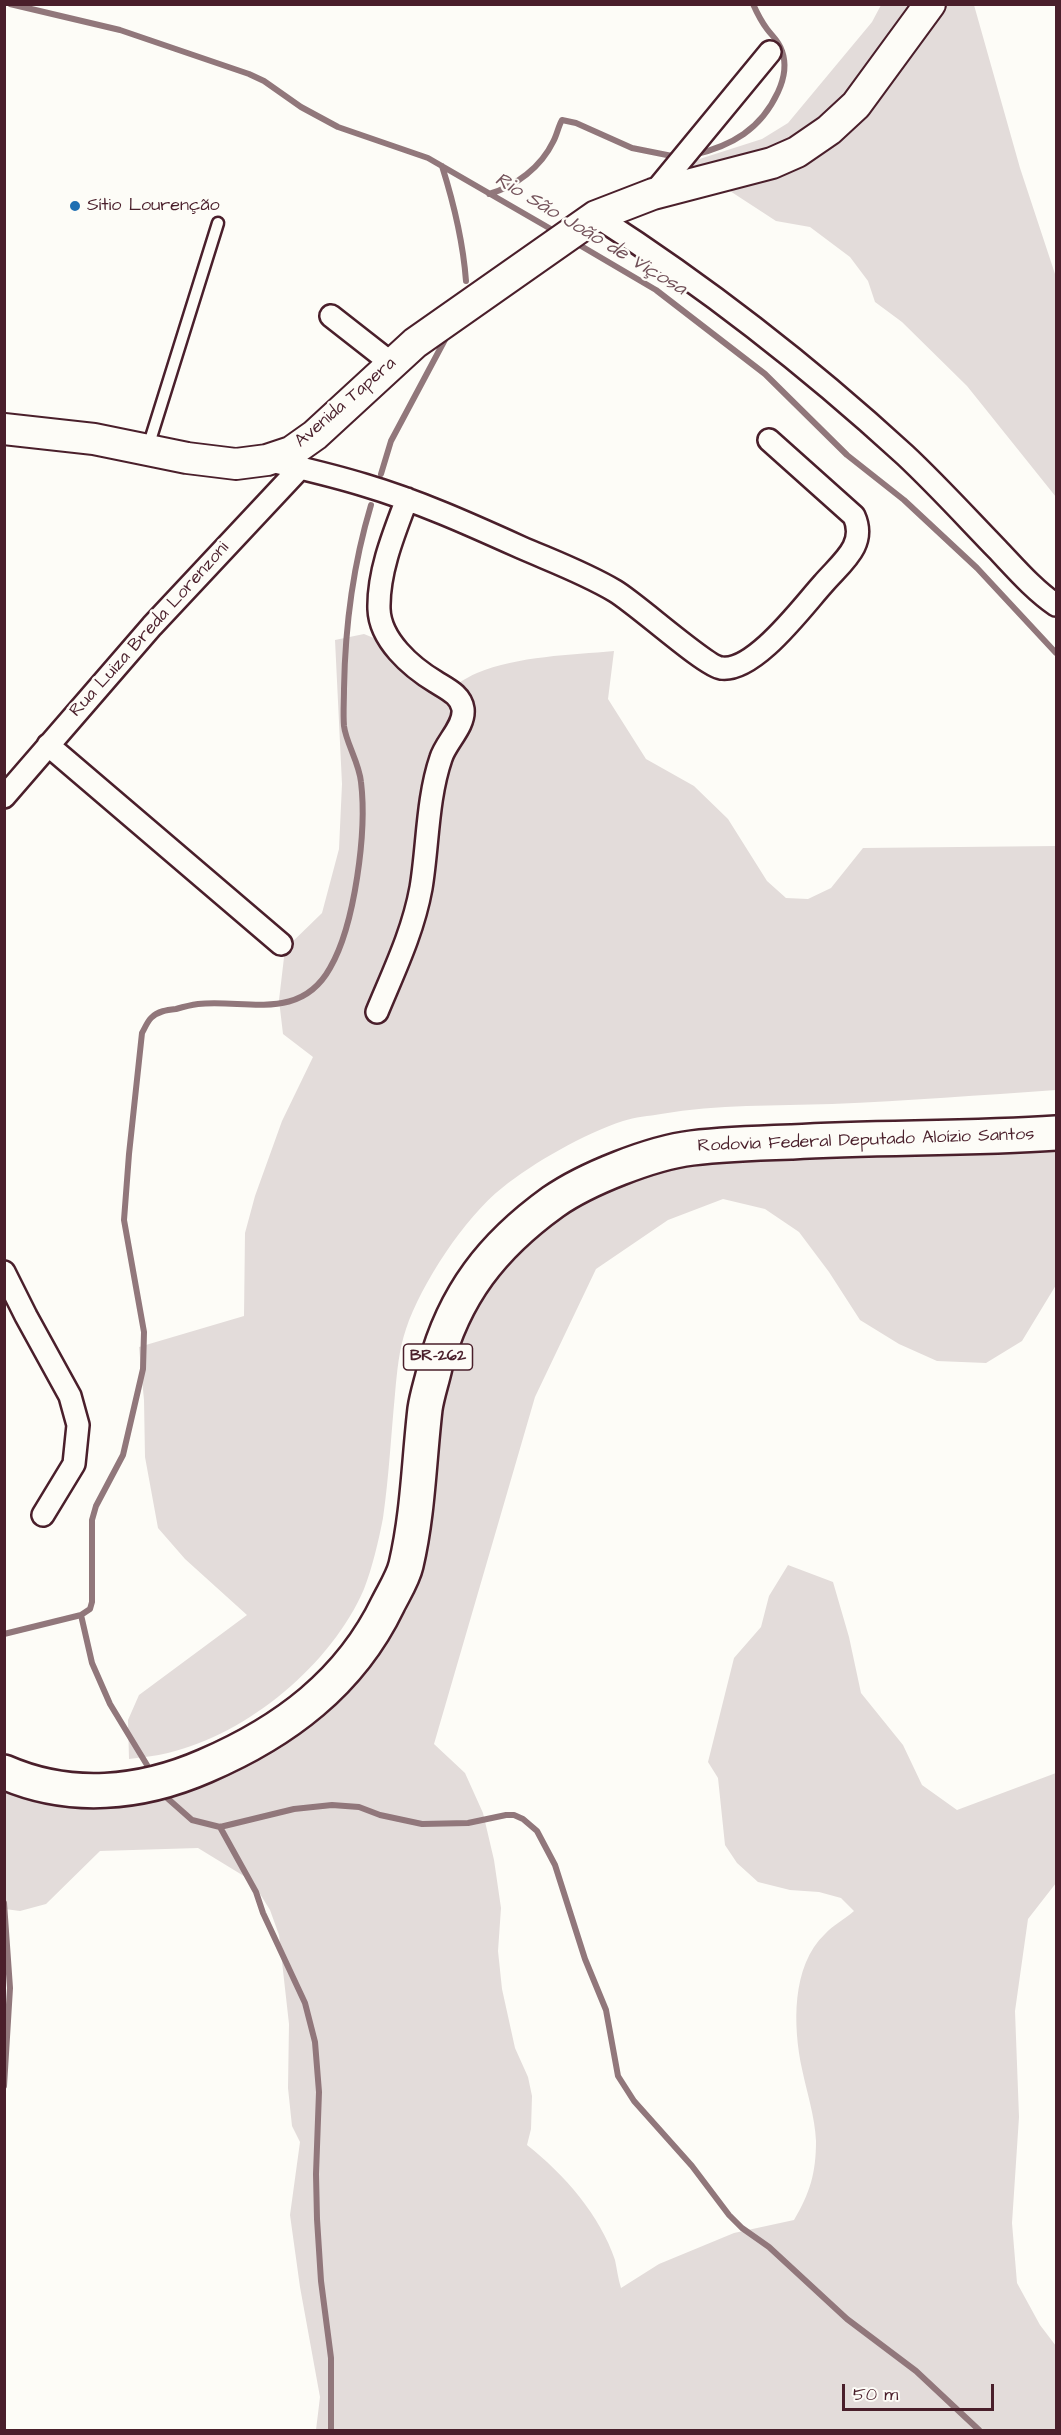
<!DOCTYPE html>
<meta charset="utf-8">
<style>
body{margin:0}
#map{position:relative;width:1061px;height:2435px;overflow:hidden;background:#fdfcf7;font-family:"Architects Daughter",sans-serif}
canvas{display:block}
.frame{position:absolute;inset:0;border:6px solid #4a1f2b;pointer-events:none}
.scale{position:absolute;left:842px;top:2384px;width:152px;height:27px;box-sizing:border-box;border:3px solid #4a1f2b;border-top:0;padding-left:8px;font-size:18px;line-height:21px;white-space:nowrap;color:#4a1f2b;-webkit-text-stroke:4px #fdfcf7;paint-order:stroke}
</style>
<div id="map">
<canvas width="1061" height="2435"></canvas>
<div class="frame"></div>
<div class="scale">50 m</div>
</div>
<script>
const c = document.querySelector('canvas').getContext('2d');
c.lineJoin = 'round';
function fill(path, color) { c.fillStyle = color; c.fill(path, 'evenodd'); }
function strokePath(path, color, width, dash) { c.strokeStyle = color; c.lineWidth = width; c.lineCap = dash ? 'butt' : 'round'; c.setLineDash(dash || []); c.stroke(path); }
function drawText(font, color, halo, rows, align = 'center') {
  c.font = font + ' "Architects Daughter",sans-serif'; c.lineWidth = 5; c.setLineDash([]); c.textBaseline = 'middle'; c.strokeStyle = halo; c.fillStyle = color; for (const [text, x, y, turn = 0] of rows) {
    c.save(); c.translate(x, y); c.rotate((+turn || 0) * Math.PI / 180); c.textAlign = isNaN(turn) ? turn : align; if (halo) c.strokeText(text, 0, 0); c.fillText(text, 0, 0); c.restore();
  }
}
fill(new Path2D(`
 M881,5H974L1020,168L1056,277V497L967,386L902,322L875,302L868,281L850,257L810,227L776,221L687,163L762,139L788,123L872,22Z
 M364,634L396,647L441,694C453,687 465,678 477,673C518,656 571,655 614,651L608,699L646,759L694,786L728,819L767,881L786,898L808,899L831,888L863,848L1056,846V1090C982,1095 907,1101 832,1104C775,1106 718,1104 661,1114C649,1116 635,1117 623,1121C584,1134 534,1162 502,1188C465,1217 421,1284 406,1329C399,1349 397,1372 395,1394C391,1435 389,1477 383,1518C379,1539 372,1569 364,1589C332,1664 248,1734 168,1753C156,1756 142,1757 129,1759L128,1720L139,1695L247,1615L185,1559L158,1528L145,1457L144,1400L139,1347L244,1316L245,1233L255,1196L282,1121L313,1057L283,1034L279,1000L285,949L322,913L339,849L342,784L335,640Z
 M1056,1124V1285L1022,1341L986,1363L937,1361L899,1344L860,1320L829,1272L799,1232L765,1209L723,1199L668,1220L596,1269L535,1397L434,1744L465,1773L483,1813L494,1860L501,1908L498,1951L502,1989L515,2048L528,2077L532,2096L531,2129L527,2145C564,2174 600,2215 615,2260C617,2269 618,2279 621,2288L659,2264L734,2233L794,2220C810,2193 816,2173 816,2141C815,2117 807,2093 802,2069C793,2027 791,1966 825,1934C833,1925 845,1919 854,1911L841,1898L819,1892L790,1890L758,1882L737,1863L725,1845L718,1778L708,1762L734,1658L761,1627L769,1596L788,1565L833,1582L849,1637L861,1693L903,1745L922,1785L957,1810L1056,1773V1883L1028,1919L1015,2011L1019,2117L1012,2223L1017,2283L1040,2325L1056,2346V2430H316L320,2397L300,2287L290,2215L300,2142L292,2126L288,2088L289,2024L279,1935L270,1910L252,1881L198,1848L100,1851L46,1904L20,1911L5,1909V1787L144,1796L369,1651L451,1315L599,1169Z`), '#e3dcda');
strokePath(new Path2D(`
 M10,4L120,30L249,74L264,81L301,107L338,127L428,158L556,232
 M693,155C732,146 761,129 778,92C784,79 787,65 782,51C779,41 773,37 767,29C761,21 757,13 753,4
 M442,166C454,204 463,241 466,281
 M489,194C516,186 541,167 553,142C557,135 558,127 562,120L576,123L632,148L677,157
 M576,243L656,290L765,374L847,455L904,500L977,568L1056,653
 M381,474L391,441L448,334
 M81,1615L92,1663L110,1704L147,1765
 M4,1634L81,1615L90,1609L92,1602V1520L96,1506L123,1455L143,1369L144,1332L124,1220L129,1154L142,1033C145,1028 147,1022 151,1018C158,1011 167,1010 176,1009C183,1007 191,1005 198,1004C246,999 300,1022 330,968C355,925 367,831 361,782C359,762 346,743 344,726C343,714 344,701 344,689C345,627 353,565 371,505
 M166,1797L192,1820L220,1827L294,1809L332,1805L359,1807L380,1815L422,1824L468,1823L506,1815H514L523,1819L537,1831L555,1865L585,1959L606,2010L618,2076L634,2101L692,2166L729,2215L742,2228L769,2247L847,2319L916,2371L979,2430
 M220,1827L256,1892L263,1913L305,2003L315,2042L319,2092L316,2174L317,2219L321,2281L331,2358V2430
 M4,1903L10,1988L4,2086`), '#91777b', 6);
const lane = new Path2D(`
 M148,447L218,223`);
const street = new Path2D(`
 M653,194L770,52
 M596,216C705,286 809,367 905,455C937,485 967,518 997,549C1016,569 1034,590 1056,605
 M331,316L391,363
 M267,460C300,468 332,475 364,485C418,501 469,524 520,547C552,561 585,573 615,591C637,604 705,666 721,668C754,673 803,606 823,584C842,562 867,545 854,516L769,440
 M48,745L281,944
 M4,797L152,626L300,468
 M377,1012C394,971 413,932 421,888C428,846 427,799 441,758C446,742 465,726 463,709C461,695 447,689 436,682C411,667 380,640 379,609C378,572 394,533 407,499
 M4,1272L26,1316L70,1396L78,1425L74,1464L43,1515`);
const secondary = new Path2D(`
 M4,429L94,439L187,458L236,464L267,460L291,452L315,435L415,343L596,216L653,194L772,163L797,152L829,130L856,105L930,4`);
const highway = new Path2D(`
 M4,1772C70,1801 141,1794 205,1766C284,1732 350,1683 388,1604C394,1592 403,1578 406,1565C418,1514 419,1461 425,1409C427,1395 432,1381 435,1367C454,1295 492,1246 553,1202C586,1179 651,1153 692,1148C725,1144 759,1143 792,1142C880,1137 968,1139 1056,1133`);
strokePath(lane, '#4a1f2b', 15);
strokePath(street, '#4a1f2b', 26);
strokePath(secondary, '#4a1f2b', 34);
strokePath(highway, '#4a1f2b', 38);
strokePath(lane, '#fdfcf7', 10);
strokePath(street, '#fdfcf7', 21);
strokePath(secondary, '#fdfcf7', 30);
strokePath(highway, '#fdfcf7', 33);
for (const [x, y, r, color] of [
 [75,206,6,"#1f6fb2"]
]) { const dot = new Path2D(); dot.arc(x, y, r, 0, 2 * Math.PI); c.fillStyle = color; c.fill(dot); strokePath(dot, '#fdfcf7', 2); }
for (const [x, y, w] of [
 [438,1357,69]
]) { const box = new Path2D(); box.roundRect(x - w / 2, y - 13, w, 26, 4.5); c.fillStyle = '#fdfcf7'; c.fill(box); strokePath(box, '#4a1f2b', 1.5); }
drawText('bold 16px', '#4a1f2b', null, [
 ["BR-262",438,1357]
]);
drawText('18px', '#4a1f2b', '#fdfcf7', [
 ["Sítio Lourenção",87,206]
], 'left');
drawText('18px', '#4a1f2b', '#fdfcf7', [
 ["Avenida Tapera",346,403,-41],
 ["Rua Luiza Breda Lorenzoni",150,630,-48],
 ["Rodovia Federal Deputado Aloízio Santos",866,1141,-2]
]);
drawText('italic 20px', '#73525a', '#fdfcf7', [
 ["Rio São João de Viçosa",590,235,31]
]);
</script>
